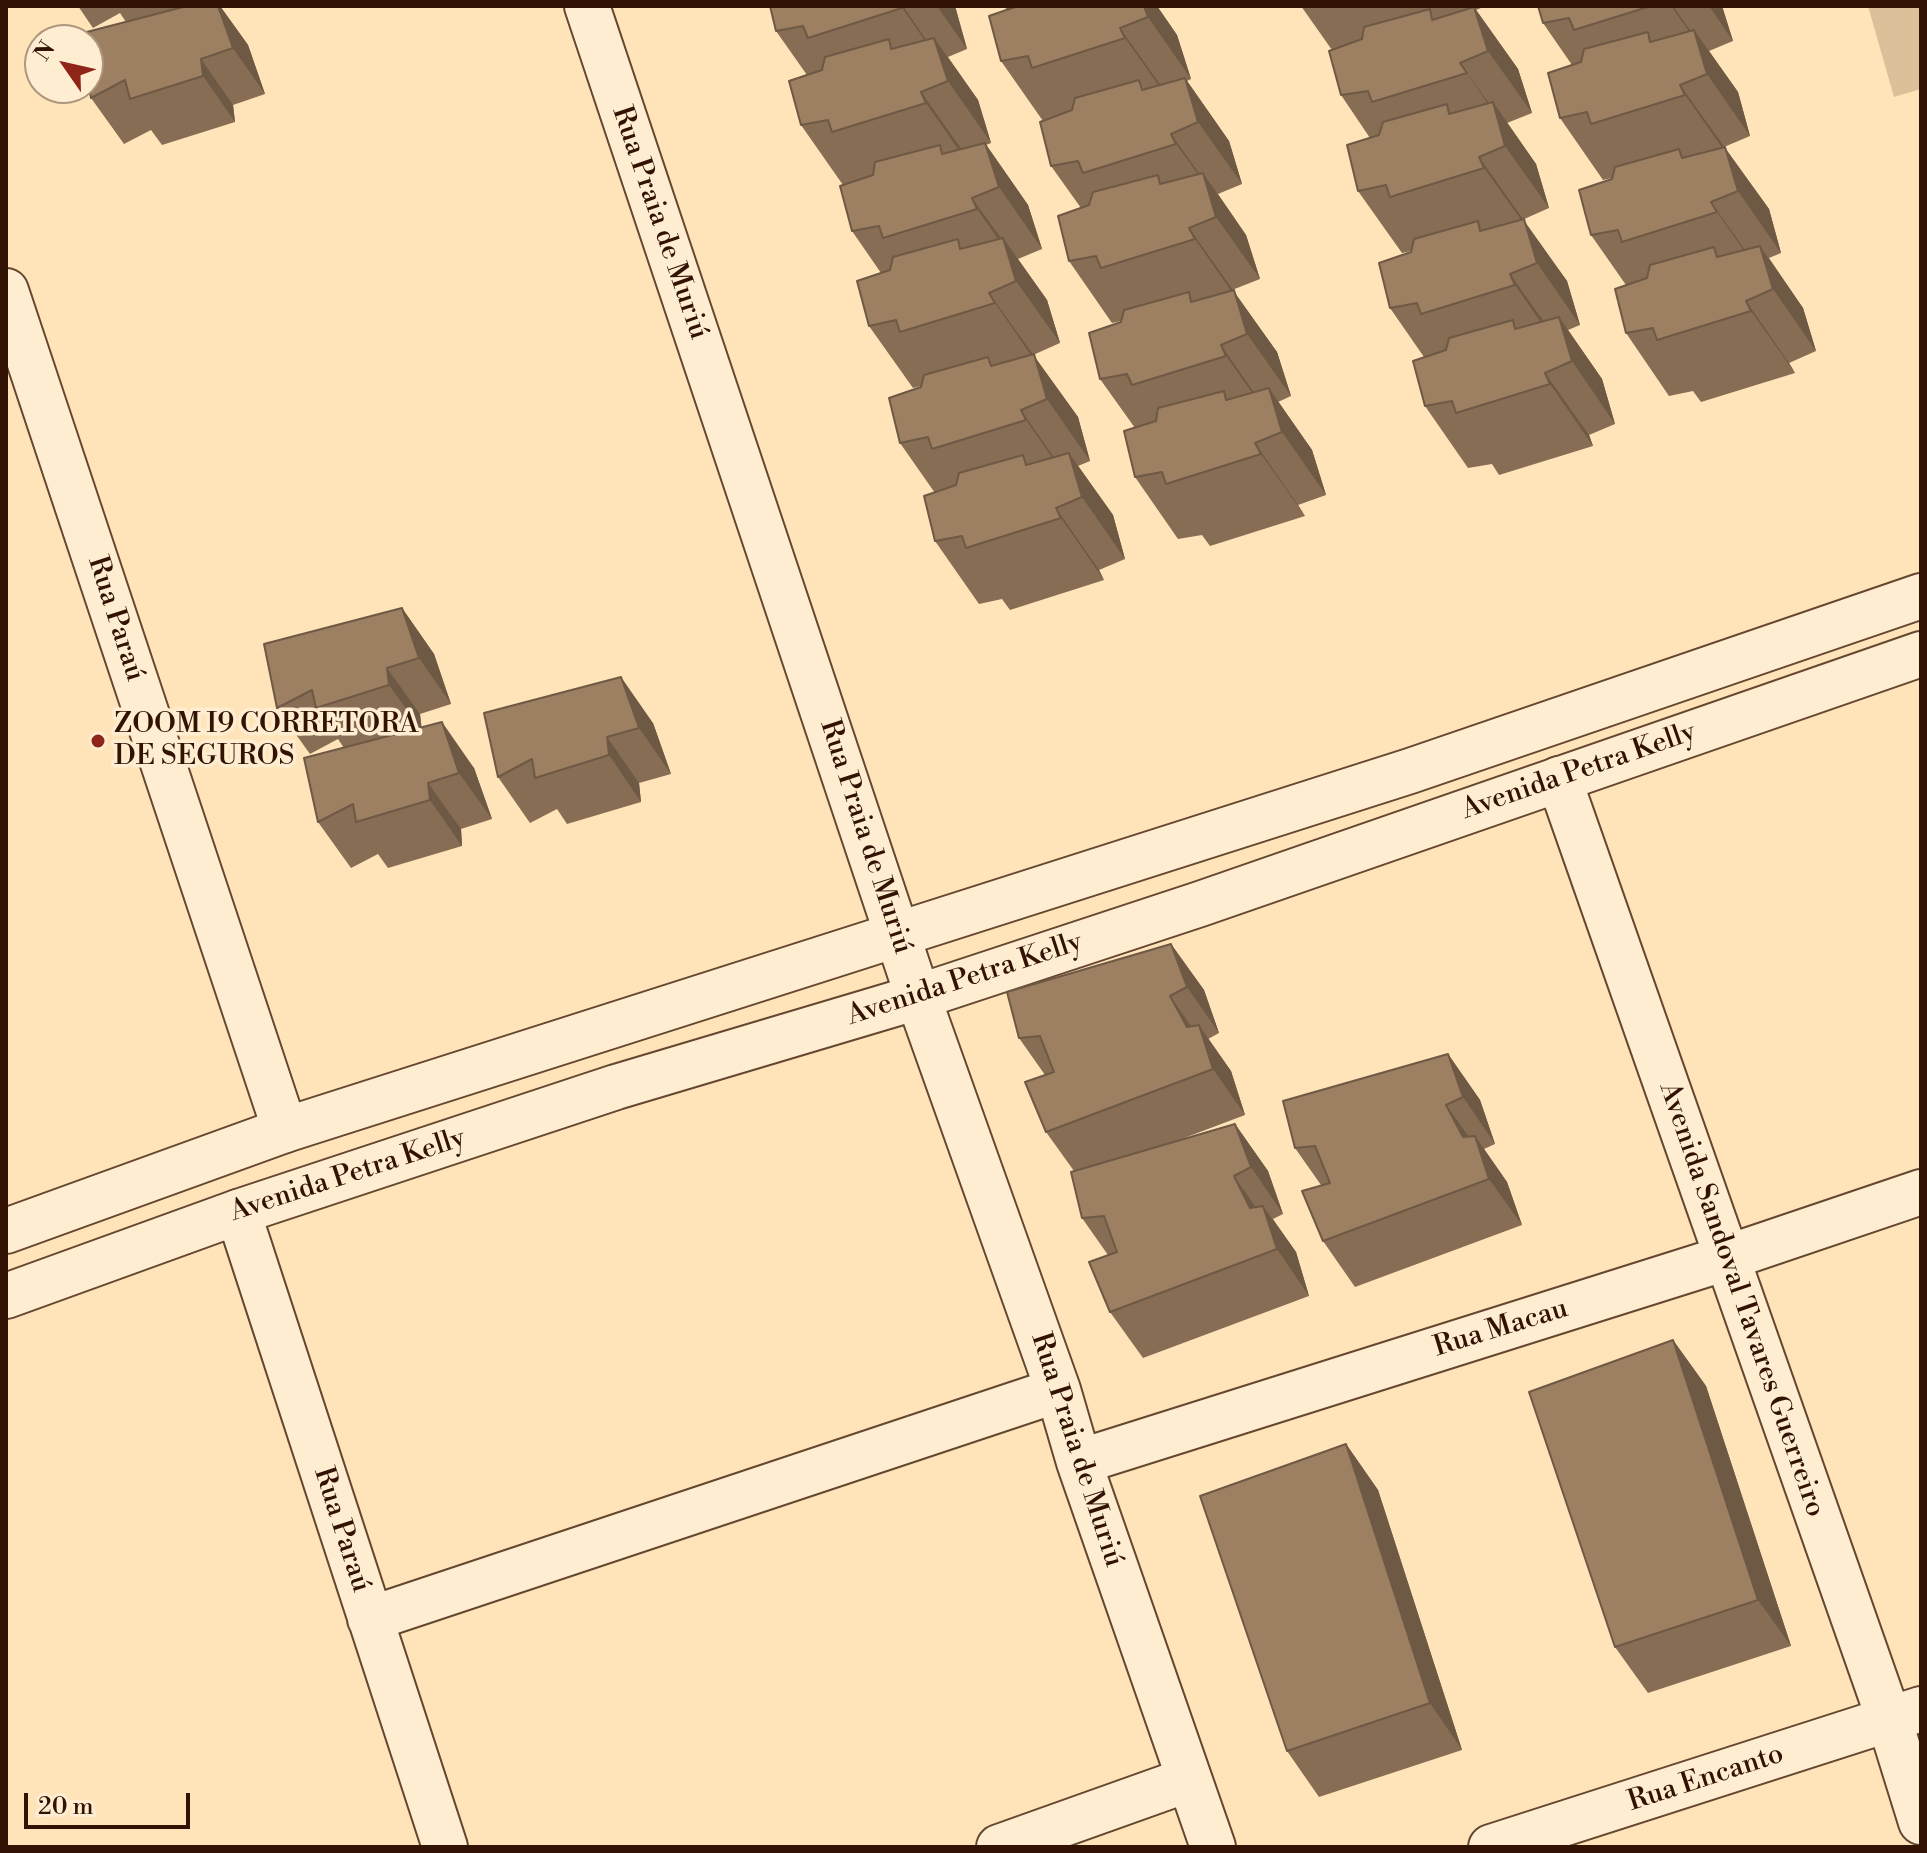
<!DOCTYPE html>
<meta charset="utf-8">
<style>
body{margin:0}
#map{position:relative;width:1927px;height:1853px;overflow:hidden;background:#ffe3b9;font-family:"Libre Bodoni",serif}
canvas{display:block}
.frame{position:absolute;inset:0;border:8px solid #321303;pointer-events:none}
.north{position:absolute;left:24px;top:24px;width:80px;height:80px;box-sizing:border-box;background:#ffedd2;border:2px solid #ad967f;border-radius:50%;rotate:304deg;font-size:22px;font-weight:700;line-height:32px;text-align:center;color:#321303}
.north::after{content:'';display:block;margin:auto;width:28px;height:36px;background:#8f2418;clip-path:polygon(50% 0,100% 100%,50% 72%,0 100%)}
.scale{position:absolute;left:24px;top:1793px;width:166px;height:36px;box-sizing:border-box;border:4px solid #321303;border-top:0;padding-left:10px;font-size:24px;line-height:28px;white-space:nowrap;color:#321303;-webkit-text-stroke:6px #ffedd2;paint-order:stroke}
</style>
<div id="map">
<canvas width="1927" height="1853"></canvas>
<div class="frame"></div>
<div class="north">N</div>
<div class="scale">20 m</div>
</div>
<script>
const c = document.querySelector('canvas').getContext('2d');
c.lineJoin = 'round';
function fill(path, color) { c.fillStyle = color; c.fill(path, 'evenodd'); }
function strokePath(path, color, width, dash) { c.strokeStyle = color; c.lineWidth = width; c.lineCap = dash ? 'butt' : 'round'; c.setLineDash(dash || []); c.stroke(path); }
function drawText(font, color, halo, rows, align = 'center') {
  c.font = font + ' "Libre Bodoni",serif'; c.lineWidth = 7; c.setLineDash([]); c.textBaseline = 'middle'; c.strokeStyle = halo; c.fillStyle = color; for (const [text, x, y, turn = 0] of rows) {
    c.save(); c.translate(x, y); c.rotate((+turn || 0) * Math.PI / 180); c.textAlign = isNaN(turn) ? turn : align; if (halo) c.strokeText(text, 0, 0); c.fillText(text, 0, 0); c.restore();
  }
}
fill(new Path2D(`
 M1868,6H1921V89L1894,97Z`), '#dcc09a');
const minor = new Path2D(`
 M587,6L918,997L1058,1390L1079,1462L1213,1847
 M6,291L285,1130
 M1559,779L1889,1719L1921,1822
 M238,1212L445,1847
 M1079,1462L1726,1258L1921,1192
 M370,1619L1058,1390
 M999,1847L1187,1780
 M1491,1847L1921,1709`);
const tertiary = new Path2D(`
 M6,1231L285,1130L1410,771L1921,596
 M6,1296L238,1212L616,1087L918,997L1200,904L1921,654`);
strokePath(minor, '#654730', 48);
strokePath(tertiary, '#654730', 48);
strokePath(minor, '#ffedd2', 44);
strokePath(tertiary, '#ffedd2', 44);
fill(new Path2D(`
 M78,6H220L248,45L265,94L233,105L235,122L162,145L151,130L124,144L91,98L126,22L120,13L93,28Z
 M770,6H955L967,49L948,57L978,100L991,143L986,145L1028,205L1042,249L1018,259L1047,300L1060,343L1033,355L1078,417L1090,461L1078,466L1113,515L1125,559L1099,570L1104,580L1010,610L1002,599L979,604L935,541V493L900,443L921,386L913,388L869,326L881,273L852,231L843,185L801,125L807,75L776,31Z
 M1004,6H1157L1177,35L1191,79L1187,81L1229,141L1242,184L1218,194L1246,235L1260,279L1232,290L1277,352L1291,396L1278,402L1312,450L1326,495L1298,505L1305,516L1210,546L1202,535L1178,539L1135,477V428L1100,379L1121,321L1112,323L1069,261L1081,208L1051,166L1043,121L1001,61L1007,10Z
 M1301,6H1480L1481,8L1476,10L1518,69L1532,113L1507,123L1536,164L1549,208L1522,220L1567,281L1580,325L1568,330L1602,379L1615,424L1589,435L1593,446L1499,475L1492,464L1468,468L1425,406L1424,357L1390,308L1411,251L1402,253L1358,191L1370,138L1341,95L1332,50Z
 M1538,6H1722L1733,41L1709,51L1738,92L1750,136L1724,147L1769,209L1781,253L1769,258L1803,308L1816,351L1789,363L1795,373L1701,402L1693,391L1669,396L1626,333V285L1591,235L1612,178L1603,180L1560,118L1572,65L1543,23Z
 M402,608L434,654L451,704L420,714L421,727L474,768L492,819L461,829L462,846L388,868L378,854L351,868L318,822L344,748L338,739L310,754L277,708Z
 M484,713L653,723L671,774L639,783L641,802L567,824L557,809L530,823L498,777Z
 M1171,944L1204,990L1219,1033L1208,1039L1231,1071L1245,1115L1171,1143L1235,1124L1268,1171L1283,1214L1273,1219L1296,1252L1309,1296L1143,1358L1110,1312L1108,1255L1082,1218L1074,1171L1046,1132L1045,1075L1019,1038Z
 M1448,1054L1480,1100L1495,1144L1484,1149L1507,1182L1522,1225L1355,1287L1323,1241L1321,1185L1295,1148Z
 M1673,1340L1706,1386L1791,1646L1648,1693L1615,1647Z
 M1346,1444L1378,1490L1462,1750L1319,1797L1287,1751Z`), '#876d54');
fill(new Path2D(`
 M218,6H220L248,45L265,94L233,48Z
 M901,6H903L940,60L934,38L978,100L991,143L948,81L943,67Z
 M937,6H955L967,49Z
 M1144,6H1157L1177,35L1191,79L1148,17Z
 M1671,6H1673L1697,40L1694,30L1738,92L1750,136L1707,74L1698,44Z
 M1709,6H1722L1733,41Z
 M1474,7L1518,69L1532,113L1488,51Z
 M1120,28L1164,90L1169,100L1125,38Z
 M201,59L233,105L235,122L203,76Z
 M1460,63L1496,113L1493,102L1536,164L1549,208L1505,146L1497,117Z
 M1185,78L1229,141L1242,184L1198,122Z
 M1680,85L1769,209L1781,253L1738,191L1728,156L1685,95Z
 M921,92L965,154L969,165L926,103Z
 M1171,134L1206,183L1203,173L1246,235L1260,279L1216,217L1208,188L1176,144Z
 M985,143L1028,205L1042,249L999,187Z
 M1479,157L1567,281L1580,325L1537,263L1527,228L1484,168Z
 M972,198L1006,245L1003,238L1047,300L1060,343L1016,281L1008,253L977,209Z
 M1711,202L1755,264L1760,274L1717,212Z
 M1189,228L1277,352L1291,396L1247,334L1236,298L1195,239Z
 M1760,246L1803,308L1816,351L1773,289Z
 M1510,274L1554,336L1558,347L1515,285Z
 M989,293L1078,417L1090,461L1047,399L1037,364L995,303Z
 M1746,301L1789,363L1795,373L1751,311Z
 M1559,317L1602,379L1615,424L1572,361Z
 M1221,345L1264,407L1270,418L1226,356Z
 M1545,373L1589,435L1593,446L1550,384Z
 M1269,388L1312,450L1326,495L1282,432Z
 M1021,410L1064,472L1069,482L1026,420Z
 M1255,443L1298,505L1305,516L1261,454Z
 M1069,453L1113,515L1125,559L1082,497Z
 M1056,508L1099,570L1104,580L1061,518Z
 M402,608L434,654L451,704L419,658Z
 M387,668L420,714L422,731L389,685Z
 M621,677L653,723L671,774L639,728Z
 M442,722L474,768L492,819L459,773Z
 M607,737L639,783L641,802L609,755Z
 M428,783L461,829L462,846L430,800Z
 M1171,944L1204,990L1219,1033L1187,987Z
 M1170,996L1202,1042L1199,1025L1231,1071L1245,1115L1213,1069L1187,1027Z
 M1448,1054L1480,1100L1495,1144L1463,1097Z
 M1446,1105L1479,1151L1475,1136L1507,1182L1522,1225L1489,1179L1463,1137Z
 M1235,1124L1268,1171L1283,1214L1251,1167Z
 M1234,1176L1266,1222L1263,1206L1296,1252L1309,1296L1277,1249L1250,1208Z
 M1673,1340L1706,1386L1791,1646L1758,1600Z
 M1346,1444L1378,1490L1462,1750L1430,1703Z`), '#6e5945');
const building = new Path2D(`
 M187,6H218L233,48L201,59L203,76L130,99L125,80L91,98L88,81V40H80L79,34Z
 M770,6H901L902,8L808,38L803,26L776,31Z
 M1018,6H1144L1148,17L1120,28L1125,38L1032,68L1028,56L1001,61L989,16Z
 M1538,6H1651L1574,30L1569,18L1543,23Z
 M1474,7L1488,51L1460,63L1467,73L1372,102L1368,91L1341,95L1329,51L1362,39L1364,27L1430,9L1432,20Z
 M1694,30L1707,74L1680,85L1685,95L1591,124L1587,112L1560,118L1548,73L1581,62L1584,49L1648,32L1650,42Z
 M934,38L948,81L921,92L926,103L832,132L828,120L801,125L789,81L822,70L825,57L889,39L891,49Z
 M1185,78L1198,122L1171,134L1176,144L1083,173L1078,161L1051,166L1040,122L1072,110L1075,98L1139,80L1142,90Z
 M1493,102L1505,146L1479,157L1484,168L1390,197L1386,185L1358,191L1347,145L1379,135L1383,122L1447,104L1449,114Z
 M985,143L999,187L972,198L977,209L883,238L879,226L852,231L840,186L873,175L875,162L940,145L942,154Z
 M1725,147L1738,191L1711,202L1717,212L1622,242L1618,230L1591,235L1579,190L1612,179L1615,167L1679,149L1682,158Z
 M1203,173L1216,217L1189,228L1195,239L1101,268L1096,256L1069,261L1058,216L1089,205L1093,192L1158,175L1160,184Z
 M1524,219L1537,263L1510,274L1515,285L1421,314L1417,303L1390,308L1379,263L1411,252L1414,239L1478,221L1480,231Z
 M1003,238L1016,281L989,293L995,303L900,332L896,320L869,326L857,281L890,270L893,257L958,239L960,249Z
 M1760,246L1773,289L1746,301L1751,311L1657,340L1653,328L1626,333L1615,289L1647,278L1650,265L1714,247L1717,257Z
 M1234,290L1247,334L1221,345L1226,356L1132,385L1127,374L1100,379L1089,333L1121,322L1124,310L1189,292L1191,302Z
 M1559,317L1572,361L1545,373L1550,384L1456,413L1452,401L1425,406L1413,361L1446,350L1449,338L1513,320L1515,329Z
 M1034,354L1047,399L1021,410L1026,420L932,449L928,437L900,443L889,398L921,387L924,375L988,357L991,366Z
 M1269,388L1282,432L1255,443L1261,454L1166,484L1162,472L1135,477L1124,431L1156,421L1158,408L1224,391L1226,400Z
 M1069,453L1082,497L1056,508L1061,518L966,548L962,536L935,541L924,496L956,485L959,473L1023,455L1026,465Z
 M402,608L419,658L387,668L389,685L316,708L312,690L277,708L264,644Z
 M621,677L639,728L607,737L609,755L535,778L532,759L498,777L484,713Z
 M442,722L459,773L428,783L430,800L356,822L353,804L318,822L304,758Z
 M1171,944L1187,987L1170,996L1187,1027L1199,1025L1213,1069L1046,1132L1025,1082L1054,1072L1040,1036L1019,1038L1007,992Z
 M1448,1054L1463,1097L1446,1105L1463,1137L1475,1136L1489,1179L1323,1241L1302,1191L1330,1183L1315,1146L1295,1148L1283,1101Z
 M1235,1124L1251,1167L1234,1176L1250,1208L1263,1206L1277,1249L1110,1312L1089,1262L1117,1252L1104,1216L1082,1218L1071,1172Z
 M1673,1340L1758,1600L1615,1647L1529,1392Z
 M1346,1444L1430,1703L1287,1751L1200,1496Z`);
fill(building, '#9d7f62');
strokePath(building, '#6e5945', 2);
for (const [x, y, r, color] of [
 [98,741,8,"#8f2418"]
]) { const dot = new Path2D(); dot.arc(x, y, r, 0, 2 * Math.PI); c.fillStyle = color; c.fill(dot); strokePath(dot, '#ffedd2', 3); }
drawText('28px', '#321303', '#ffedd2', [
 ["Rua Praia de Muriú",659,223,71],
 ["Rua Paraú",115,619,72],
 ["Avenida Petra Kelly",1579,772,-19],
 ["Rua Praia de Muriú",865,837,72],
 ["Avenida Petra Kelly",965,980,-18],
 ["Avenida Petra Kelly",348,1176,-18],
 ["Avenida Sandoval Tavares Guerreiro",1741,1300,71],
 ["Rua Macau",1501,1329,-17],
 ["Rua Praia de Muriú",1076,1450,72],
 ["Rua Paraú",341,1530,72],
 ["Rua Encanto",1706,1779,-18]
]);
drawText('28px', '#321303', '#ffedd2', [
 ["ZOOM I9 CORRETORA",114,725],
 ["DE SEGUROS",114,757]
], 'left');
</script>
